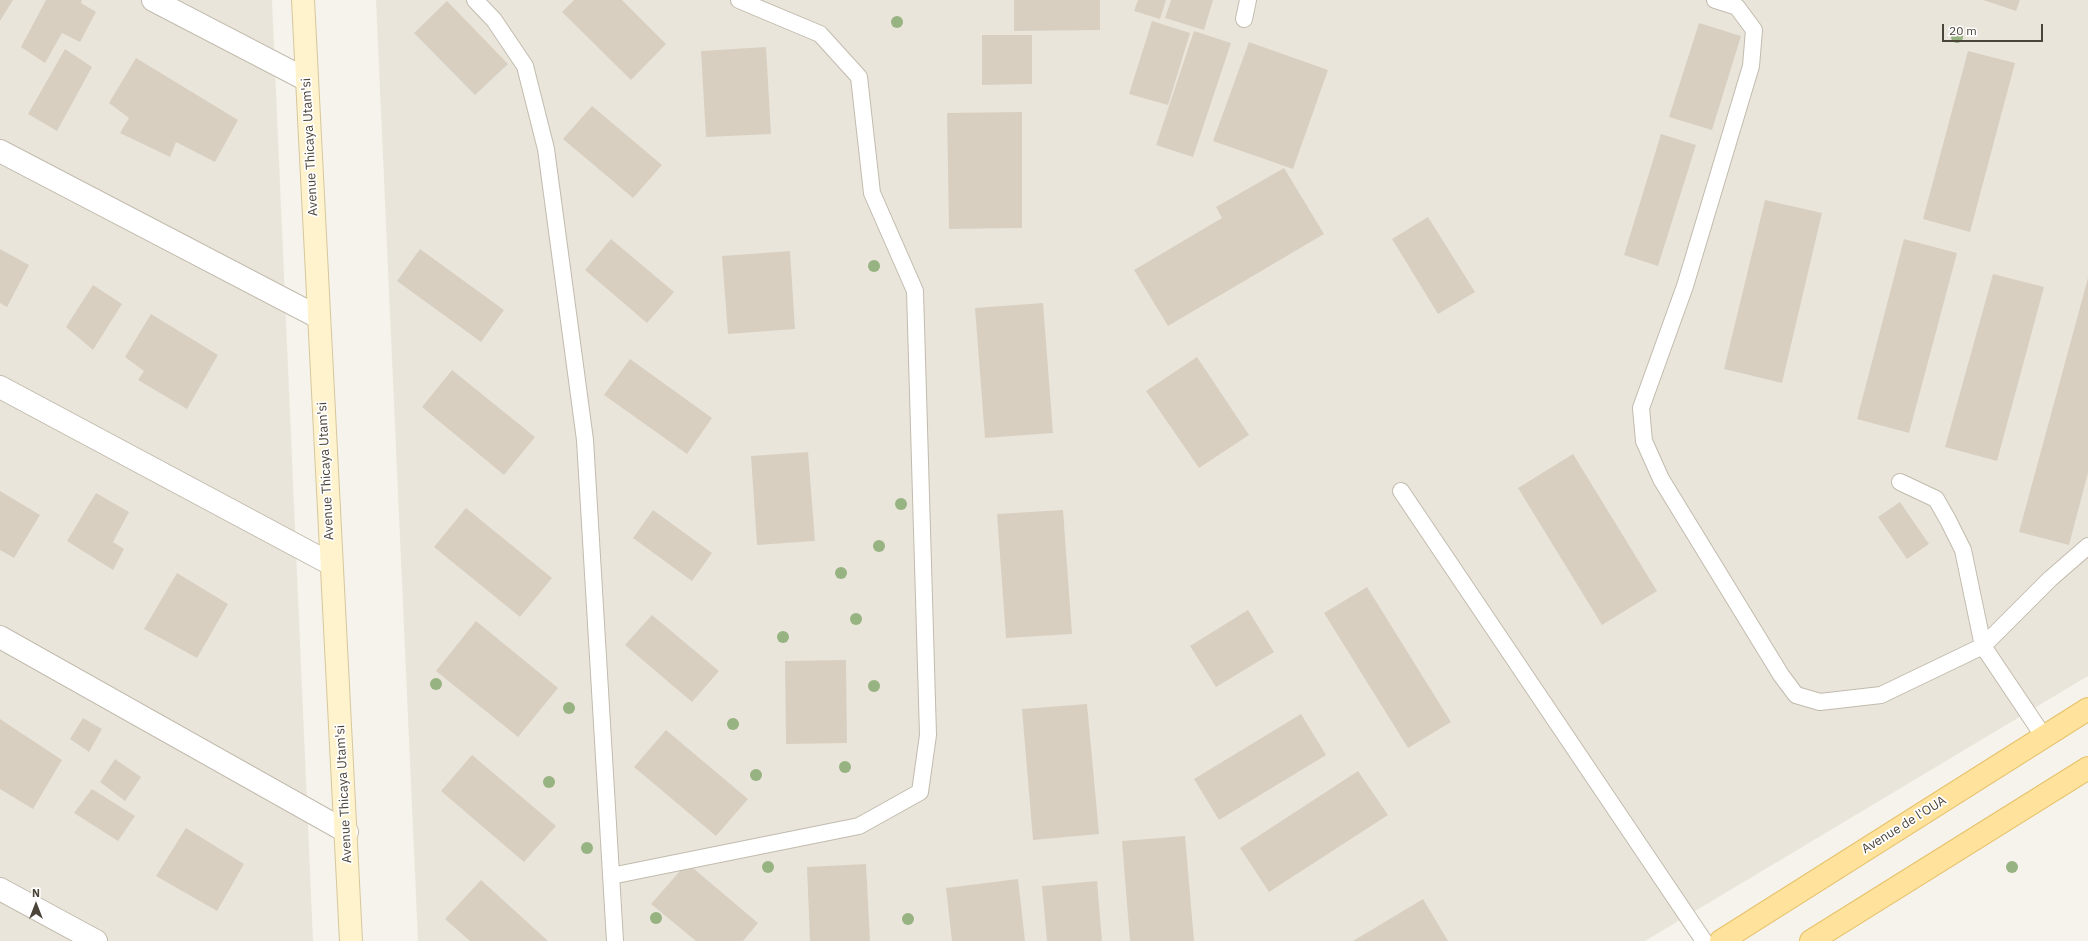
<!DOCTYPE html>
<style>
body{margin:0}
#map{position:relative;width:2088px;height:941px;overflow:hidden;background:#f6f3ec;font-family:"IBM Plex Sans",sans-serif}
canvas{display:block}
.north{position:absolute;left:16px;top:885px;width:40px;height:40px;-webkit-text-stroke:3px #fff;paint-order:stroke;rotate:0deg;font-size:11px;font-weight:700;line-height:16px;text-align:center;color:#4b4439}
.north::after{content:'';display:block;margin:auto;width:14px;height:18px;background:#4b4439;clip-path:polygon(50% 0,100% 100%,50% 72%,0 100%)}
.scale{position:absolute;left:1942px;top:24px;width:101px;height:18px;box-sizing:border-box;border:2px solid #4b4439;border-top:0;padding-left:5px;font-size:12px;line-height:14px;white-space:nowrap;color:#4b4439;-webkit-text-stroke:3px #fff;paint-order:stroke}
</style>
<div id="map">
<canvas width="2088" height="941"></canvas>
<div class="north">N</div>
<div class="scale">20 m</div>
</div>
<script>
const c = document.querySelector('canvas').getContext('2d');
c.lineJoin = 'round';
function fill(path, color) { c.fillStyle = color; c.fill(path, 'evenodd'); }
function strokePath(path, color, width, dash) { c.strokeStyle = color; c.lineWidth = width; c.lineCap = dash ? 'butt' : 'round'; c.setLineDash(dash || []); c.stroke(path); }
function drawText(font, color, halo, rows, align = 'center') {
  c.font = font + ' "IBM Plex Sans",sans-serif'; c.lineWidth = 3.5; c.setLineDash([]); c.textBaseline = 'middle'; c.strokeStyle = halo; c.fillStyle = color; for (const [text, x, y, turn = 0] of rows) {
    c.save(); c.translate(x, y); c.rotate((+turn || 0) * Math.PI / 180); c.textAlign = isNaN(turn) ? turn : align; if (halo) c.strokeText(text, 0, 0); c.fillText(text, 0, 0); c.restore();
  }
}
fill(new Path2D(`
 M0,0H272L313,941H0Z
 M376,0H2088V676L1645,941H418Z`), '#eae5da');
fill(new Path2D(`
 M0,0H13L0,21Z
 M46,0H82L81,3L96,12L80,42L62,33L45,63L21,47Z
 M574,0H622L666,44L631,80L562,12Z
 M1014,0H1100V30L1014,31Z
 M1138,0H1166L1160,19L1134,11Z
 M1171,0H1213L1204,30L1165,18Z
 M1983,0H2020L2016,11Z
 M447,1L508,64L475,95L414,33Z
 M1152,21L1190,33L1168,105L1129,94Z
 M1699,23L1741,36L1712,130L1669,117Z
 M1194,31L1231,43L1193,157L1156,145Z
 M982,35H1032V84L982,85Z
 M1249,42L1328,70L1293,169L1213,141Z
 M766,47L771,134L706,137L701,51Z
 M65,49L92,67L57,131L28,114Z
 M1968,51L2015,63L1970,232L1923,219Z
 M136,58L238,120L215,162L176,142L170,157L120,133L129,118L109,103Z
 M592,106L662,165L633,198L563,139Z
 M1022,112V228L949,229L947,113Z
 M1661,134L1696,145L1658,266L1624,255Z
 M1284,168L1324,234L1168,326L1134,270L1222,218L1216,207Z
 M1765,200L1822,213L1782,383L1724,369Z
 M1428,217L1475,292L1438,314L1392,239Z
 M611,239L674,292L647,323L585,270Z
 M1904,239L1957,253L1909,433L1857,419Z
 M0,249L29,265L7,307L0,303Z
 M420,249L504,310L481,342L397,281Z
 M790,251L795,329L728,334L722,256Z
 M1993,274L2044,287L1997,461L1945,447Z
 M2088,278V473L2069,545L2019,532Z
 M93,285L122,304L93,350L66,327Z
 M1043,303L1053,433L985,438L975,308Z
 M151,314L218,355L187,409L138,380L144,371L125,357Z
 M1197,357L1249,435L1199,468L1146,391Z
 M630,359L712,418L687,454L604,395Z
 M452,370L535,437L504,475L422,407Z
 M808,452L815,541L757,545L751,456Z
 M1573,454L1657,591L1602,625L1518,488Z
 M0,491L40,515L14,558L0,550Z
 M96,493L129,512L113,542L124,549L113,570L67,541Z
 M1900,502L1929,544L1907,559L1878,517Z
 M466,508L552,578L520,617L434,547Z
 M653,510L712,553L692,581L633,538Z
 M1063,510L1072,634L1006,638L997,514Z
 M177,573L228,604L197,658L144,629Z
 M1367,587L1451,722L1408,748L1324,613Z
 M1248,610L1274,652L1216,687L1190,646Z
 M652,615L719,671L692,702L625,645Z
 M476,621L558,688L518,737L436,671Z
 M846,660L847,743L786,744L785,661Z
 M1087,704L1099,834L1033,840L1022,709Z
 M1301,714L1326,755L1219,820L1194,779Z
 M83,718L102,729L89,752L70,739Z
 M0,719L62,760L33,809L0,789Z
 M666,730L748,799L716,836L634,767Z
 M472,755L556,826L524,862L441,791Z
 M115,759L141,777L125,801L100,782Z
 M1358,771L1388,815L1269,892L1240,848Z
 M92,789L135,816L118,841L74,813Z
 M186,828L244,864L217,911L156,876Z
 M1185,836L1194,941H1130L1122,841Z
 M687,863L758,923L743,941H696L651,904Z
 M866,864L870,941H810L807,867Z
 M1018,879L1025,941H952L946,888Z
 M481,880L548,941H470L445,919Z
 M1097,881L1102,941H1047L1042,886Z
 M1423,899L1448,941H1353Z`), '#d8cfc1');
const lane = new Path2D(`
 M475,0L494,20L525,66L546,149L585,440L615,941
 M1715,0L1737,7L1754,30L1751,66L1685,286L1641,408L1644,441L1661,479L1781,675L1796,695L1820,702L1881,695L1983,646L2050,579L2088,546
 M1244,19L1248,0
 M1900,482L1936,499L1948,520L1963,550L1983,646L2044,737
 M1401,491L1704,941
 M611,876L859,826L920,792L928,735L915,291L872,193L859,77L820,34L739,0`);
const street = new Path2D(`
 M153,0L307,80
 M0,151L318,317
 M0,387L331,564
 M0,637L347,832
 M0,889L96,941`);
const secondary = new Path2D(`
 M303,0L351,941`);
const primary = new Path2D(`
 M1721,941L2088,709
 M1811,941L2088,768`);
strokePath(lane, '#c2bbae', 18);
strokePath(street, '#c2bbae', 24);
strokePath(secondary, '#d6c79b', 24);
strokePath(primary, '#e6c16a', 24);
strokePath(lane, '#fff', 16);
strokePath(street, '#fff', 22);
strokePath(secondary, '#fff3cd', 22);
strokePath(primary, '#ffe39c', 22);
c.fillStyle = '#97b381';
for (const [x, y] of [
 [897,22],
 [1957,37],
 [874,266],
 [901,504],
 [879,546],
 [841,573],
 [856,619],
 [783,637],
 [436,684],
 [874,686],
 [569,708],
 [733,724],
 [845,767],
 [756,775],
 [549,782],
 [587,848],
 [768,867],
 [2012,867],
 [656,918],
 [908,919]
]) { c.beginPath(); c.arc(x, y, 6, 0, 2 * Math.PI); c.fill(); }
drawText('13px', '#4b4439', '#fff', [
 ["Avenue Thicaya Utam'si",310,147,-93],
 ["Avenue Thicaya Utam'si",326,471,-93],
 ["Avenue Thicaya Utam'si",344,794,-93],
 ["Avenue de l'OUA",1904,825,-32]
]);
</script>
